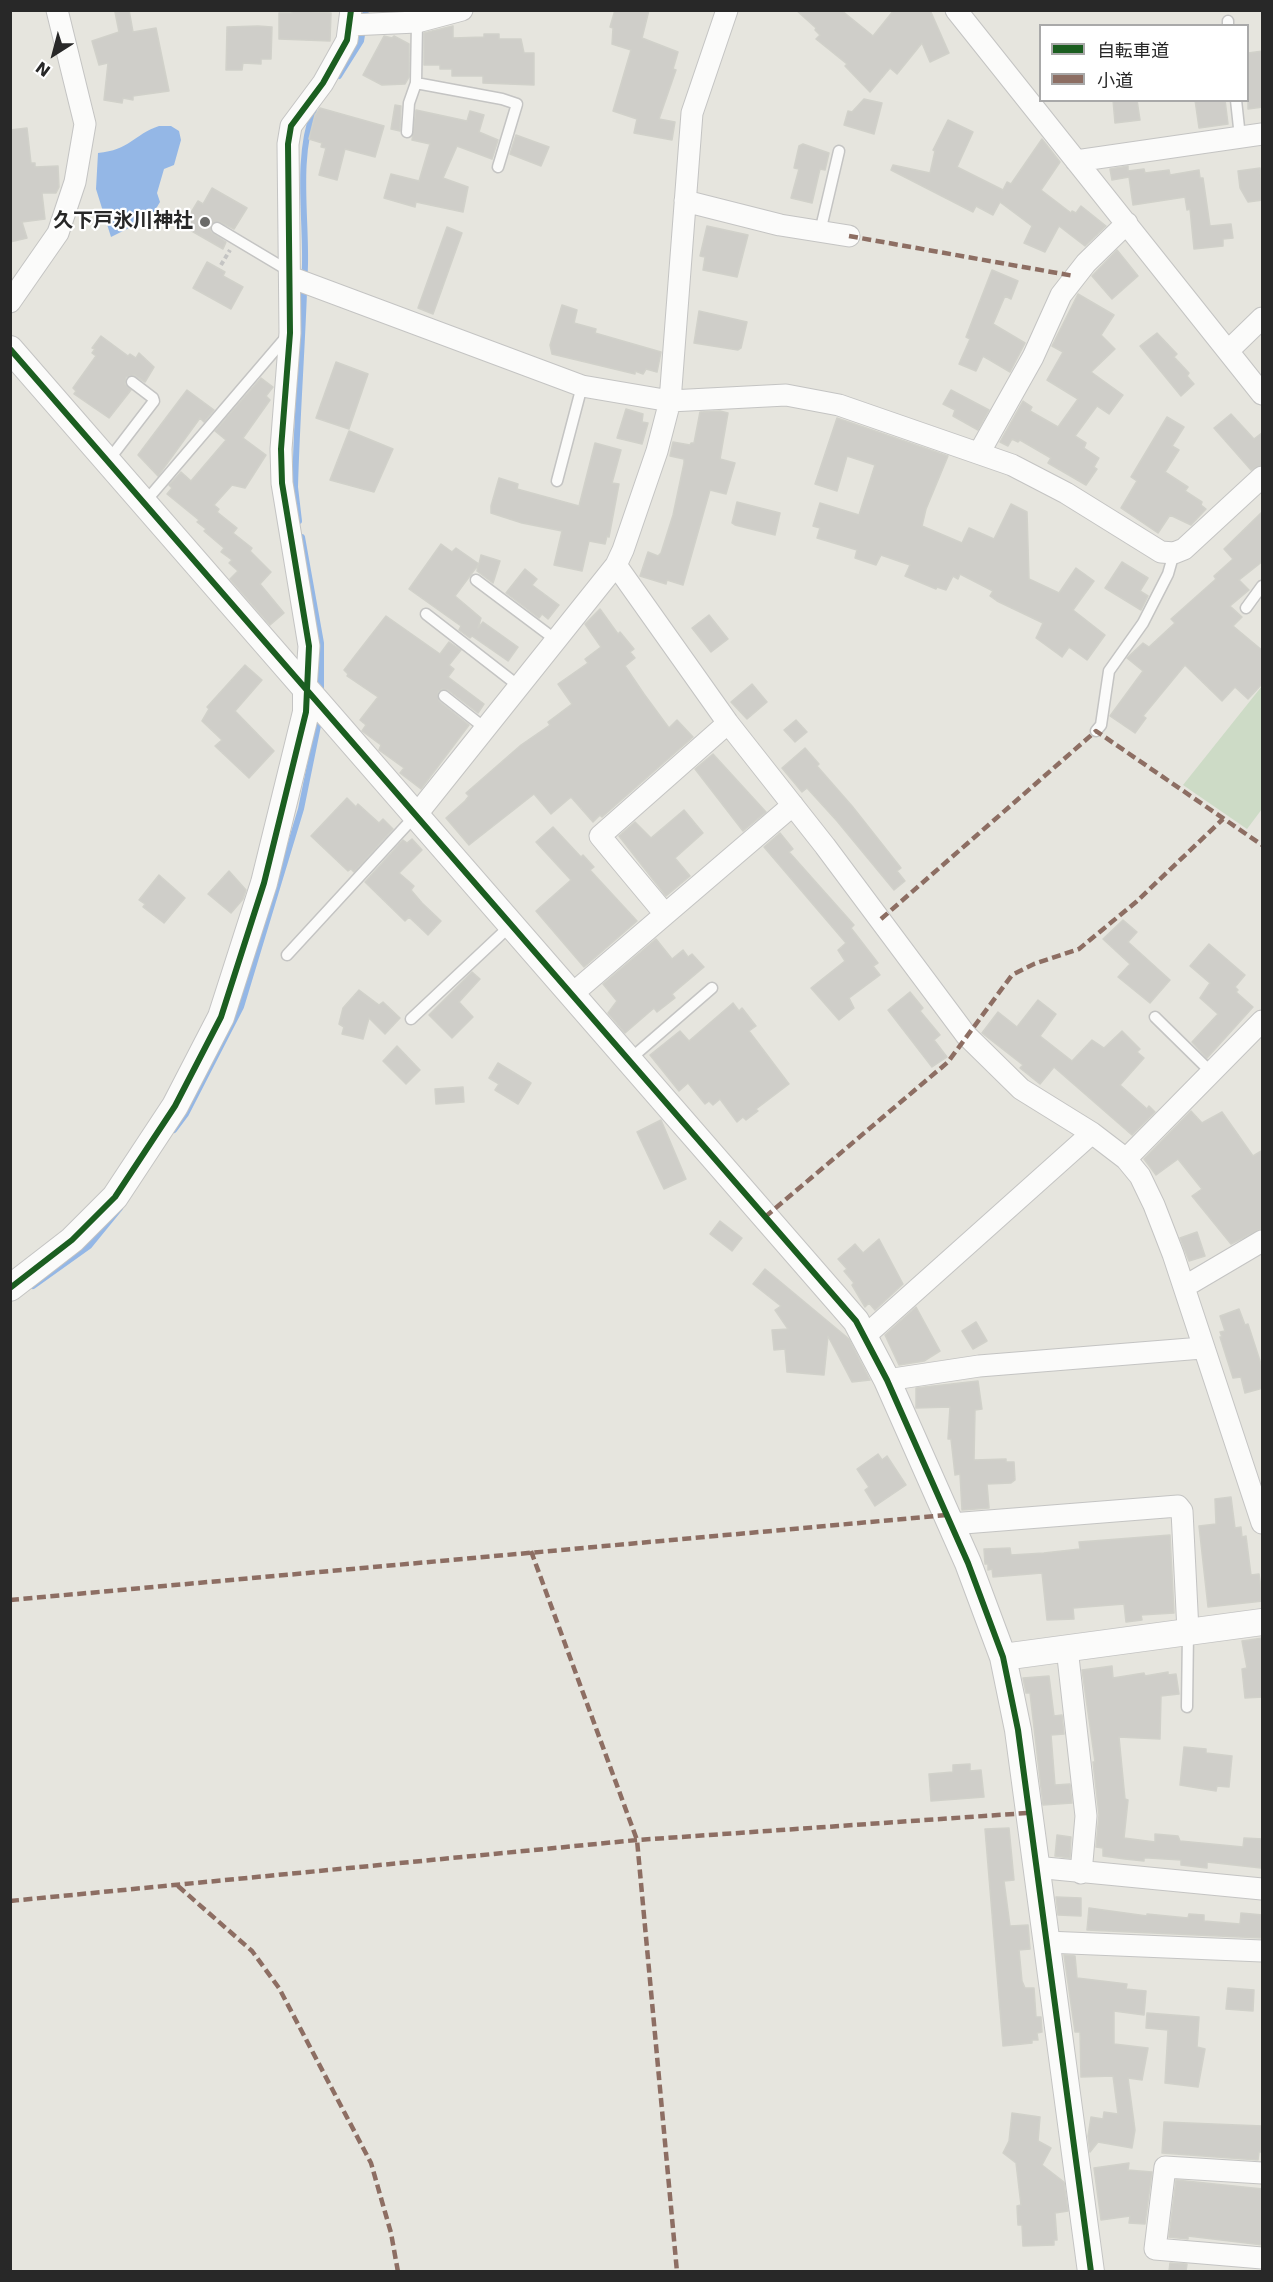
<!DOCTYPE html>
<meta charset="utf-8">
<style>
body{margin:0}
#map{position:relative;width:1273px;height:2282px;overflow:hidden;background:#e6e5de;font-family:"DejaVu Sans","Noto Sans JP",sans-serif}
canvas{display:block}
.frame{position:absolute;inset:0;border:12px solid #282828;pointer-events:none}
.legend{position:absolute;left:1039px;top:24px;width:210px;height:78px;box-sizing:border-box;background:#fff;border:2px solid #a9a9a9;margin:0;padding:8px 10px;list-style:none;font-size:18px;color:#282828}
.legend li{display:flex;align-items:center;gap:12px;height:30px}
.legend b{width:30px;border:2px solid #a9a9a9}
.north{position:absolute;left:24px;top:24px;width:60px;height:60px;-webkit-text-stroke:4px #fff;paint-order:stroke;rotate:216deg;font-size:16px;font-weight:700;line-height:24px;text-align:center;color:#282828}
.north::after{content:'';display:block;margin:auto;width:21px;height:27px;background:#282828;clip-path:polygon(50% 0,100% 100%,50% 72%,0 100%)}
</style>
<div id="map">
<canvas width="1273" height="2282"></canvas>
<div class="frame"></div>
<ul class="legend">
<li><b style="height:8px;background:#1b5e20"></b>自転車道</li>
<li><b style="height:8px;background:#8d6e63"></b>小道</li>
</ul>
<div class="north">N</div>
</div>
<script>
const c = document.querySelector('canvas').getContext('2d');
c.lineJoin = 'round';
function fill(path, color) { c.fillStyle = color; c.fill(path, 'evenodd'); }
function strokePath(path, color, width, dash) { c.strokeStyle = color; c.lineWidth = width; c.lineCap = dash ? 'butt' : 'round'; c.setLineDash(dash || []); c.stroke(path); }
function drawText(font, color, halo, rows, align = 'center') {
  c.font = font + ' "DejaVu Sans","Noto Sans JP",sans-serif'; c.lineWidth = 4.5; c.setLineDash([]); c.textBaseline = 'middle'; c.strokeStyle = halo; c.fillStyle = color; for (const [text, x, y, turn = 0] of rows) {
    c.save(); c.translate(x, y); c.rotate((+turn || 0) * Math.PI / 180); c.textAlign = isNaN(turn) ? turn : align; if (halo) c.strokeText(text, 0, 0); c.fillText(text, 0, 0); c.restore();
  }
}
fill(new Path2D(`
 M1262,686V809L1247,829L1183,785Z`), '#cddbc6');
fill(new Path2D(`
 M159,126H171L179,131L181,140L174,165L164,169L157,193L160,202L151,217L111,237L96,189L98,153C130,150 133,135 159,126Z`), '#94b7e6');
strokePath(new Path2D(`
 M339,76L361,41L366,10
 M299,521L295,487C297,412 303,338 305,264C306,214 296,158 314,110
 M302,537L321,643V693
 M174,1130L186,1114L241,1007L301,809L320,716
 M33,1286L89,1246L120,1208`), '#94b7e6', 6);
const building = new Path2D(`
 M129,10L133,32L156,28L169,91L133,96V100L123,98L122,103L104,100L108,63L99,65L92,41L119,32L115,12Z
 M292,10L331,13L330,41L279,39V13H292Z
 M615,10H649L642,38L678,52L673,69L676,70L659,119L675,122L672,140L634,133L637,119L613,111L631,50L612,44L613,28L610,27Z
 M796,10H841L873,36L894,10H930L949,53L930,62L922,43L897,74L890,68L870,92L845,66L847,64L816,39L820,35L815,30L816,28Z
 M258,26L272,27L271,59H261V64L243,63L242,70H226L227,27Z
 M453,26V38L484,37V34H499V39H521L524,53H534V85L483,83V76H452V69H440V65H424V33Z
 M384,36L392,38L394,36L409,44V77L405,84L382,85L363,75Z
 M1263,51V107L1248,109V53Z
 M864,99L882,103L874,134L844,125L848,111L852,112Z
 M1113,100H1137L1140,120L1115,123Z
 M1195,100H1225L1228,124L1199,128Z
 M395,105L401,106L400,131L391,129Z
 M320,108L384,126L375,157L345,149L337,180L319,175L326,148L321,147L322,143L309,139L315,115Z
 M416,110L467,121L470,111L484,115L479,132L498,140L492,159L457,146L443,178L468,187L463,212L416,202L415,207L384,198L391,174L419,181L430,144L412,140Z
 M948,120L973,132L957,167L1003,190L1007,182L1011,184L1042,139L1060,162L1041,190L1071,213L1072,211L1076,213L1081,206L1106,226L1085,246L1059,226L1045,252L1024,243L1032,226L1000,202L993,215L976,206L973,212L891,170L893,165L930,173L935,151L933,150Z
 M27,128L31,163H35V167L58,166L59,187L56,193H42L45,219L22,222L27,238L10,242V130Z
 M516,135L549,147L541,166L510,154Z
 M803,144L829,153L825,170L820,169L812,203L791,198L799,169L794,168L799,146Z
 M1128,166V171L1144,169L1145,173L1169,170L1170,175L1199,170L1200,178H1203L1210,226L1231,224L1233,238L1223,239V246L1194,249L1190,209L1187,210L1185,197L1133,205L1129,177L1112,180L1110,169Z
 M1260,168L1263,200L1248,202L1240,188L1238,171Z
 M212,188L247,208L234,229L218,221L210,225L211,232L226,242L223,249L183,226L198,201L203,204Z
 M707,226L748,235L737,277L703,270L705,257L700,256Z
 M447,227L462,233L433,314L418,308Z
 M1117,250L1138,276L1112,299L1092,276Z
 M207,262L225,272L223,276L243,287L231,309L193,288Z
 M992,270L1018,281L1011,299L1005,296L993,324L1025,343L1010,372L983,356L976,371L959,364L970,339L966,337Z
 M1078,294L1114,315L1101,335L1115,349L1091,372L1123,395L1109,414L1097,406L1075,436L1086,443L1084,448L1099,458L1094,467L1097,469L1086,485L1048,463L1051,458L1020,440L1018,442L1012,439L1008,446L1000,442L1023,401L1032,407L1030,411L1058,427L1078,399L1047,380L1063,352L1052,346Z
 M562,305L577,310L574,323L596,329L595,333L661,352L657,372L646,369L643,374L635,371V374L552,354L550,345Z
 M699,311L747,322L741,348L738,350L694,343Z
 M1157,333L1177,354L1174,357L1189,373L1187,376L1194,384L1181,396L1140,346Z
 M101,336L128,356L130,354L136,358L139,353L154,367L145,382L134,375L126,377L125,384L131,390L109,418L74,394L76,391L73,388L96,356L92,353L95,349L92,348Z
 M336,362L368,374L349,429L316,418Z
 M261,378L273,387L266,396L270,400L243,438L266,455L245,488L232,485L214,505L219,509L217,512L237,528L233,533L252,548L250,551L271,572L260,584L284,613L270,625L230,579L238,571L229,563L232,560L221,552L224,548L204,531L206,529L197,522L199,520L167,494L172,488L169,485L181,472L191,481L226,440L215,431Z
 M187,390L214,410L204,422L200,418L158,476L138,455Z
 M951,390L989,410L978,430L953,416L955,410L943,404Z
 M626,409L643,414L642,422L648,423L642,444L617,438Z
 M720,411L728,413L720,459L735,463L726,494L710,490L683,585L667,580L666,584L640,576L648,552L658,556L661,553L673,515L684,463V459L670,456L673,442L690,445L691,443H694L700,412Z
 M1231,414L1254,439L1263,432V465L1251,470L1214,428Z
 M1167,417L1184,427L1172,446L1179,450L1165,472L1188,487L1185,491L1202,502L1201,505L1206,509L1191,525L1170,515L1158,533L1121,508L1137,481L1131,477Z
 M837,418L948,456L926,509L922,526L962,543L969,528L994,539L1011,504L1027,512L1029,579L1059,593L1076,568L1094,581L1073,610L1105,635L1087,660L1069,647L1062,657L1058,654L1036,638L1043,623L997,601L990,596L993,591L960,574L958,579L953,576L946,590L937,587L936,589L905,576L910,565L881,555L876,565L855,558L857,550L817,538L820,528L813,526L820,503L859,515L875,465L847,456L837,491L815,484Z
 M349,431L393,449L374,492L330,480Z
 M595,443L621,450L612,483L619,484L609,537L607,536L605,544L589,541L582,571L554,565L562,531L522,523L491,513V506L499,478L518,484L517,489L579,506Z
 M737,502L780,513L775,535L735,525L732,523Z
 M1263,511V561L1239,580L1249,590L1230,606L1242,617L1233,626L1263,651V683L1248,699L1235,687L1222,701L1185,665L1143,716L1146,718L1135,733L1110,716L1143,671L1127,658L1143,643L1149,647L1175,623L1171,619L1216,579L1214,576L1233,559L1224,549Z
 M441,544L452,552L456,548L479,564L481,555L500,561L493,583L477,571L478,565L455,596L481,618L478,628L483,622L518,647L508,661L472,636L470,638L459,630L461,626L409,589Z
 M1122,562L1148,578L1140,591L1148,596L1141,610L1105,588Z
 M525,569L537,579L532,585L559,605L548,619L542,614L539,618L506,593Z
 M600,609L618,634L620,632L634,649L630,652L635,658L625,666L644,694L669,728L677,720L693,737L602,817L600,815L593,822L571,797L551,814L534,794L469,845L446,818L465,801L469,796L466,793L521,745L550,725L548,722L572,704L558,684L588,663L585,659L601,647L585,624Z
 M709,615L728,639L711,652L692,628Z
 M386,616L440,654L449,642L461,650L449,665L454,669L448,677L484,704L478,713L448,690L442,689L438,692L439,701L469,725L421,789L400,773L404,768L379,750L381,745L362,731L366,725L360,720L378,697L347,676L348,674L344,670Z
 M245,665L262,680L235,711L274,751L249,778L215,746L222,740L202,721L209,709L207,707Z
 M752,684L767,702L747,719L731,702Z
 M796,720L807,732L795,742L784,730Z
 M805,748L819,764L817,766L852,806L901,868L897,871L905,881L894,890L837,821L807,788L802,792L782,768Z
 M713,754L766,812L743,831L695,769Z
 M347,798L356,807L358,804L379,823L383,819L393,829L354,872L351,869L348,871L311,836Z
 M684,810L703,833L675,858L690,876L666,896L619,836L635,822L651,838Z
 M553,827L581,857L583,855L594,867L590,870L637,921L584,967L536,911L571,880L536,842Z
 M780,833L793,849L789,852L854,925L851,928L878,963L873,966L880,975L849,998L854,1008L839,1020L811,988L845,961L838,950L846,943L764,847Z
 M412,839L422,850L399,873L414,886L411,890L422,903L441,921L428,935L409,917L405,921L365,882L403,840L407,843Z
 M229,871L246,890L243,899L231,913L208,894Z
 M159,875L185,898L164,923L143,907L145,904L139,900Z
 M1123,920L1137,932L1128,942L1170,980L1150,1003L1118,977L1130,964L1103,939Z
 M656,939L672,959L683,950L688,957L692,954L704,967L672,994L675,998L657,1012L654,1008L625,1033L608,1013L617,1001L603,984Z
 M1209,944L1245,975L1235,987L1238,990L1236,992L1253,1007L1207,1058L1192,1042L1218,1014L1200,998L1210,983L1190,966Z
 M472,972L480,979L459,1002L473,1017L452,1038L429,1015Z
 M359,990L379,1005L383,1002L400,1018L385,1034L369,1018L363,1039L342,1034L344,1027L339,1024L343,1008Z
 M910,992L923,1008L920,1011L940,1035L934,1040L947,1057L932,1067L888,1010Z
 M1038,1000L1056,1014L1040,1036L1072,1061L1092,1040L1104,1048L1122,1031L1140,1049L1137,1052L1144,1058L1120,1085L1147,1109L1149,1106L1155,1112L1132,1135L1054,1067L1040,1084L1020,1068L1023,1065L982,1033L998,1012L1017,1027Z
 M733,1003L739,1011L742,1008L756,1026L749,1031L789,1084L756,1109L758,1111L746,1120L743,1117L737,1122L720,1099L713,1105L709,1101L705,1104L688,1083L679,1091L650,1055L680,1031L689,1041Z
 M397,1046L420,1070L406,1084L383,1061Z
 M498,1063L531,1083L518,1104L495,1090L499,1084L489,1078Z
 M463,1087L464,1102L436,1104L435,1089Z
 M1191,1111L1202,1123L1222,1112L1253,1156L1263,1150V1228L1231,1244L1192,1196L1202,1189L1178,1159L1156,1175L1144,1159Z
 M661,1120L686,1179L664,1189L637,1132Z
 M720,1221L742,1238L732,1251L710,1234Z
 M1197,1232L1205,1256L1189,1261L1180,1238Z
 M879,1239L903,1284L875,1310L869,1303L865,1307L852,1285L854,1283L844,1271L847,1269L838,1259L855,1244L863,1253Z
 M765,1269L849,1339L870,1380L852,1382L828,1336L824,1375L787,1372L785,1349L774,1350L772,1330L788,1329L775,1310L781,1306L753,1284Z
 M916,1307L940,1351L924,1361L899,1365L885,1335Z
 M1239,1309L1245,1325L1248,1324L1262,1367L1263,1388L1245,1393L1241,1377L1233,1378L1220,1337H1222L1220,1332L1225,1331L1220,1316Z
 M976,1322L987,1341L973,1349L962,1331Z
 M978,1381L982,1409L975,1410L974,1460L1006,1459V1462H1014L1015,1480L1011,1483L987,1484L989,1508L962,1510L960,1474L955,1475L951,1439H948L950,1407L916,1408V1388Z
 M878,1454L882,1460L887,1456L906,1485L875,1506L865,1490L869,1487L857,1469Z
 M1231,1497L1235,1528L1241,1527L1242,1537L1246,1536L1251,1575L1259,1574L1263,1601L1208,1607L1199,1526L1216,1524L1215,1499Z
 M1170,1535L1174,1613L1141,1615L1142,1620L1126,1622L1124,1604L1073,1608L1074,1619L1047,1620L1042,1573L993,1577L992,1569L988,1570V1564H985L984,1549L1010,1548L1011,1555L1044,1553L1080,1549L1079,1542Z
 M1263,1638V1697L1245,1698L1242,1669L1247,1668L1242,1641Z
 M1112,1666L1113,1678L1144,1673L1145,1676L1168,1672V1675L1176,1674L1179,1694L1161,1696L1160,1739L1119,1737L1125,1799L1128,1800L1124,1838L1155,1842V1834L1178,1836L1180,1841L1243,1847L1244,1838L1263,1839L1261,1868L1207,1862V1868L1181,1865V1860L1149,1858H1144V1861L1125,1859L1103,1856V1848L1096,1847L1099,1815L1093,1762H1095L1082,1670Z
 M1049,1676L1054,1716L1062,1715L1064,1734L1051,1735L1055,1785L1070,1784L1072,1803L1043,1805L1030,1693H1026L1023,1678Z
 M1184,1747L1206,1749V1753L1232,1756L1229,1787L1217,1786L1216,1791L1180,1785Z
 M970,1764V1771L981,1770L984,1797L931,1801L929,1774L953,1772V1765Z
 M1009,1828L1014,1880L1004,1881L1010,1926L1028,1925L1030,1949L1019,1950L1022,1981L1025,1988H1034L1036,2017H1041L1042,2032L1037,2033L1038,2040H1032V2043L1003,2046L985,1829Z
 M1057,1835L1071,1837L1070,1858L1055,1856Z
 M1056,1897L1081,1898V1916L1058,1915Z
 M1089,1908L1147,1916V1914L1188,1918L1189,1914L1204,1915V1921L1240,1924L1241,1913L1263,1915V1938L1087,1930Z
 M1064,1955L1075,1956L1077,1978L1127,1984L1126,1989L1146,1991L1144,2015L1114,2011V2044L1148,2048L1142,2080L1128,2078L1135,2130L1132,2148L1098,2142L1090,2152L1088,2136L1091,2117L1103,2119L1104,2112L1118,2114L1113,2076L1081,2077L1080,2032H1075Z
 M1228,1988L1254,1990L1253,2011L1226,2009Z
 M1147,2013L1199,2017L1197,2047L1205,2049L1198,2087L1165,2083L1168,2030L1146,2028Z
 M1012,2113L1040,2117L1038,2141L1051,2148L1042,2165L1064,2182L1068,2211L1055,2213L1057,2240H1054V2245L1023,2246L1022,2225H1018L1017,2206L1021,2205L1016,2163L1003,2153L1009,2141Z
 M1164,2122L1263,2126L1261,2152H1259L1258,2160L1162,2153Z
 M1129,2163L1128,2170L1152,2172L1145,2224L1129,2223L1130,2216L1101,2220L1094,2168Z
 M1176,2180L1263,2189V2245L1188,2236V2239L1169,2237Z
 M1170,2263L1187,2264L1186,2271H1169Z`);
fill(building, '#cfcec9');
strokePath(building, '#d1d1ca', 1.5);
const service = new Path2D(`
 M1228,21V26
 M416,83L502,99L517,104L498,167
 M1236,100L1240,137
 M407,132L409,103L416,83L417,22
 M217,228L289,271
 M820,232L839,151
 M108,461L154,401L153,398L132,382
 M557,481L582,386
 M145,502L287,336
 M476,580L556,640
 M1246,608L1262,586
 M426,614L520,687
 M444,696L486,729
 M1096,731L1101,725L1109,671L1143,623L1168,574L1174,553
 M287,955L415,816
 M1155,1017L1212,1073
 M411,1019L510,926
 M629,1060L712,988
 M1187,1707L1188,1632`);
const minor = new Path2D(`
 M956,10L1262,394
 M349,25L417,22L462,10
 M1076,161L1262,134
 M685,201L780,225L849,236
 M290,277L582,386L670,401L786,395L839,405L1012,465L1066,493L1161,552L1174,553L1184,549L1262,477
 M10,302L58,233L75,182L85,124L57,10
 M1229,350L1262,318
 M979,453L1033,357L1061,295L1086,263L1127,223
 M616,565L728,723L825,846L966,1035L1021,1089L1092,1133L1126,1159L1140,1176L1154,1205L1173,1254L1262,1523
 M306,689L309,646L282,483L281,449L290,333L288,144L291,126L323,83L347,40L351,10
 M417,814L616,565L623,550L657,451L670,401L692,113L727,10
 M665,914L600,836L728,723
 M571,995L793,805
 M1126,1159L1262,1021
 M1184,1287L1262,1241
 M866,1335L1092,1133
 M887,1380L979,1366L1202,1348
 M951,1524L1178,1506L1182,1511L1188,1631
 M1067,1648L1086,1816L1081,1873
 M1035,1867L1262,1889
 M1046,1942L1262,1951
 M1262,2173L1165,2167L1155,2249L1262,2258`);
const tertiary = new Path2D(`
 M10,349L856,1321L887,1380L968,1563L1003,1657L1018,1730L1091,2272
 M10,1288L72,1240L115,1197L175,1106L221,1017L264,883L306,712V689
 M1003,1657L1262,1622`);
strokePath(service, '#c4c4c3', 13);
strokePath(minor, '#c4c4c3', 23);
strokePath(tertiary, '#c4c4c3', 28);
strokePath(new Path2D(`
 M221,265L230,250`), '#c4c4c3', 4, [4.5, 3]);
strokePath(service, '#fbfbfa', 10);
strokePath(minor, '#fbfbfa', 21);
strokePath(tertiary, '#fbfbfa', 26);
strokePath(new Path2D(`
 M849,236L1074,276
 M881,919L1096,731L1262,845
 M765,1217L948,1062L1012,975L1034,964L1079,949L1136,902L1223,819
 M531,1551L637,1840L677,2272
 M10,1600L947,1515
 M178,1886L252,1951L279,1988L371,2163L391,2233L398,2272
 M10,1901L637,1840L1027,1813`), '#8d6e63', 4.5, [9, 4.5]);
strokePath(new Path2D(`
 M10,349L856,1321L887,1380L968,1563L1003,1657L1018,1730L1091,2272
 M10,1288L72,1240L115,1197L175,1106L221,1017L264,883L306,712L309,646L282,483L281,449L290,333L288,144L291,126L323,83L347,40L351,10`), '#1b5e20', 6);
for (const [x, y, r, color] of [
 [205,222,6,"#6a6a68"]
]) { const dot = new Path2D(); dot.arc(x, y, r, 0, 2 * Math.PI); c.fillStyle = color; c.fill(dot); strokePath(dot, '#fff', 2); }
drawText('bold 20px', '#282828', '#fff', [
 ["久下戸氷川神社",193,222]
], 'right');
</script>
